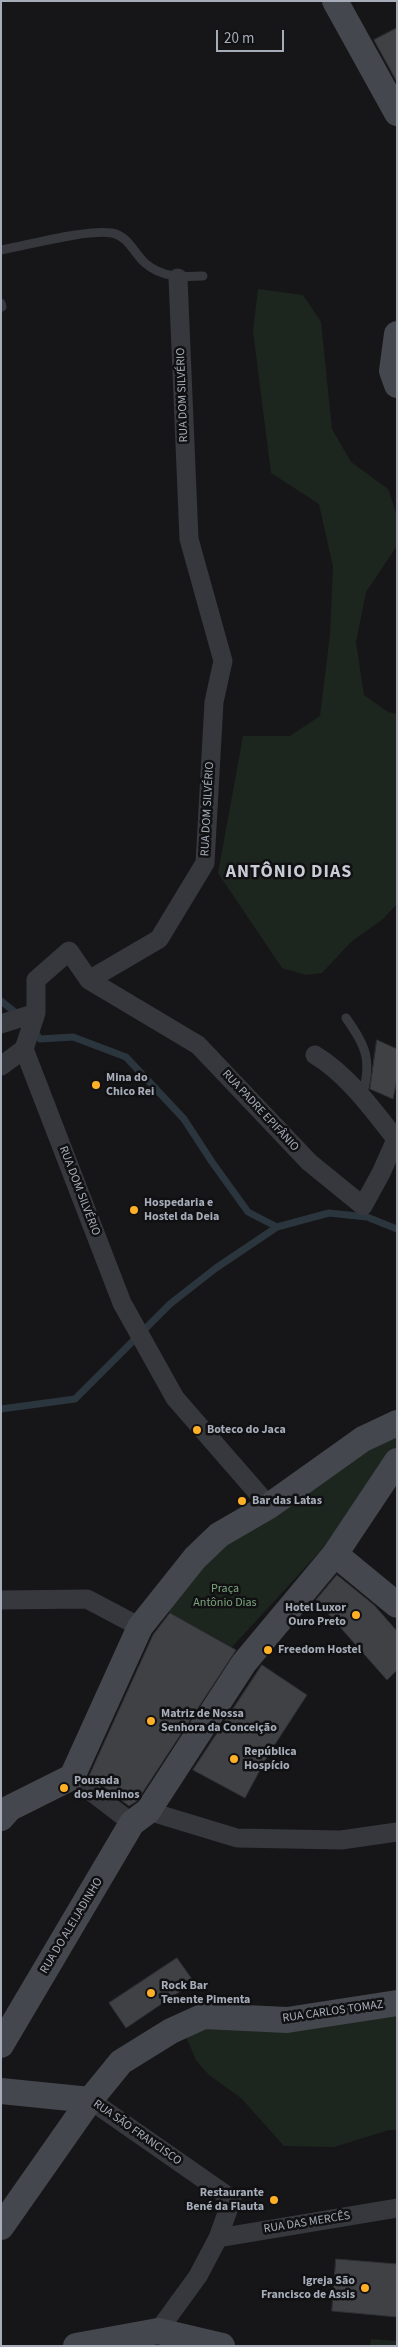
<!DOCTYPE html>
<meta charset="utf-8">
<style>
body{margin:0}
#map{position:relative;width:398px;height:2347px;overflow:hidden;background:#161618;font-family:"Source Sans 3",sans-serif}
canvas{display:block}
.frame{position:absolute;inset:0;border:2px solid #a6adb9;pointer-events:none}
.scale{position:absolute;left:216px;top:30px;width:68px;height:22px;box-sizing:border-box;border:2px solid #a6adb9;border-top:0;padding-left:6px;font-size:15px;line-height:18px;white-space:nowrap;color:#a6adb9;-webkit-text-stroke:4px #111113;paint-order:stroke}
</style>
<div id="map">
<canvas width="398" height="2347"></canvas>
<div class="frame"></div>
<div class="scale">20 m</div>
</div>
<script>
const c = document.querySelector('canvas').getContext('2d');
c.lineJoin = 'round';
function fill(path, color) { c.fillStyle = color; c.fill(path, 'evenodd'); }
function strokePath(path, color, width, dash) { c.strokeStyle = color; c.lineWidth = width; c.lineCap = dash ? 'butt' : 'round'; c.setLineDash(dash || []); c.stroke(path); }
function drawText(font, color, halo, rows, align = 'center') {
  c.font = font + ' "Source Sans 3",sans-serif'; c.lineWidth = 5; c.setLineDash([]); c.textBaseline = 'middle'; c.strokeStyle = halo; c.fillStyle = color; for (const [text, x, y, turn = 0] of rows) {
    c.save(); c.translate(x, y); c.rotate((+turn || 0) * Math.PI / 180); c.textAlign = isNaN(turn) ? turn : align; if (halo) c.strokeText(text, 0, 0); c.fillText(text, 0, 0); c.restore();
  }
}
fill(new Path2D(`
 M258,289L303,295L321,322L332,429L351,462L388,489L397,515V546L366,592L356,642L364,695L388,712L397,714V904L383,919L351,942L322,973L306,975L282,968L218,873L243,736H290L320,716L330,635L333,567L319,504L271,473L253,331Z
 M397,1432V1446L325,1546L232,1647L165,1610L192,1568Z
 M397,1996V2130H389L334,2147L284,2146L241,2098L209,2075L196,2060L183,2030Z
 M371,2339L397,2341V2346H370Z`), '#1d261e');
strokePath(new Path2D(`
 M1,1001L20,1016
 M33,1030L40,1039L73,1037L126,1057L184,1119L212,1162L248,1212L277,1227
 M1,1409L75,1399L170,1304L216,1268L277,1227L329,1213L367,1217L397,1229`), '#2b353d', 7);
const building = new Path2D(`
 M397,28V82L374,40Z
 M377,1040L397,1049V1079L393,1099L370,1089Z
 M337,1575L374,1605L397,1631V1670L387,1680L316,1600Z
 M170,1613L236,1650L137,1801L129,1806L89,1776L153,1635Z
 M262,1665L307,1695L268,1755L245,1798L193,1770Z
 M177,1958L194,1982L126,2028L109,2003Z
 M336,2259L397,2264V2317L332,2311Z`);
fill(building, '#3f4145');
strokePath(building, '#2f3034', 1);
strokePath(new Path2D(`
 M1,250C29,245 86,229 112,233C128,236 134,253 145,263C162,278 182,277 203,276
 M1,303L2,307
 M346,1018C367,1047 372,1061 362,1097`), '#36383d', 9);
strokePath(new Path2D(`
 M178,278L189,539L223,661L214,702L205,863L159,939L89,980L69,951L36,980V1013L24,1049L122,1303L175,1398L269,1506
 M89,980L198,1045L309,1162L363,1206L381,1173L397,1137
 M1,1024L36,1013
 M315,1055C348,1075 372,1109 396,1139
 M1,1066L24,1049
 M1,1600L87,1599L140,1627
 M72,1777L132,1823
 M148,1811L237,1838L341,1840L397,1832
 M90,2100L232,2199L218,2238L198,2276L158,2331
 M218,2238L397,2208`), '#36383d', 19);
strokePath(new Path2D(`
 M335,1L397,113
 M397,334L392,371L397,385
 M335,1554L397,1605
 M1,1818L10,1808L72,1777L140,1627L195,1558L219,1535L269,1506L363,1439L397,1423
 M1,2045L132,1823L148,1811L244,1663L335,1554L397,1461
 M1,2091L90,2100
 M1,2227L90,2100L121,2062L171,2031L204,2016L287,2020L397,2003
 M76,2346L158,2331L222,2346`), '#44474d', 26);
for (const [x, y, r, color] of [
 [96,1085,5,"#ffb026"],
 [134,1210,5,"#ffb026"],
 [197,1430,5,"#ffb026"],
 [242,1501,5,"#ffb026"],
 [356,1615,5,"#ffb026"],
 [268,1650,5,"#ffb026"],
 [151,1721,5,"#ffb026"],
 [234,1759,5,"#ffb026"],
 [64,1788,5,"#ffb026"],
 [151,1993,5,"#ffb026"],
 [274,2200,5,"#ffb026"],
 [365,2288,5,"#ffb026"]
]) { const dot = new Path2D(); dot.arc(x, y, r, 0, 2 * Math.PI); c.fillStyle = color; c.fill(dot); strokePath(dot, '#111113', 2); }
drawText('12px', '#a6adb9', '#111113', [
 ["RUA DOM SILVÉRIO",183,395,-92],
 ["RUA DOM SILVÉRIO",208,809,-87],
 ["RUA PADRE EPIFÂNIO",260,1111,47],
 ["RUA DOM SILVÉRIO",79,1191,69],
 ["RUA DO ALEIJADINHO",72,1926,-59],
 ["RUA CARLOS TOMAZ",333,2012,-8],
 ["RUA SÃO FRANCISCO",137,2133,35],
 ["RUA DAS MERCÊS",307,2223,-9]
]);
drawText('bold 12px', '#a6adb9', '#111113', [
 ["Mina do",106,1078],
 ["Chico Rei",106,1092],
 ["Hospedaria e",144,1203],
 ["Hostel da Deia",144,1217],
 ["Boteco do Jaca",207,1430],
 ["Bar das Latas",252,1501],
 ["Hotel Luxor",346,1608,"right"],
 ["Ouro Preto",346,1622,"right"],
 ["Freedom Hostel",278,1650],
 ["Matriz de Nossa",161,1714],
 ["Senhora da Conceição",161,1728],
 ["República",244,1752],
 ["Hospício",244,1766],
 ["Pousada",74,1781],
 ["dos Meninos",74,1795],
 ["Rock Bar",161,1986],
 ["Tenente Pimenta",161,2000],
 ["Restaurante",264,2193,"right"],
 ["Bené da Flauta",264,2207,"right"],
 ["Igreja São",355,2281,"right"],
 ["Francisco de Assis",355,2295,"right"]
], 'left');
drawText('12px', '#7ca57d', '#111113', [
 ["Praça",225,1589],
 ["Antônio Dias",225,1603]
]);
c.letterSpacing = '1px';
drawText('bold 18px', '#c8ccd5', '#111113', [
 ["ANTÔNIO DIAS",289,873]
]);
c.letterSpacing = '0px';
</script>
